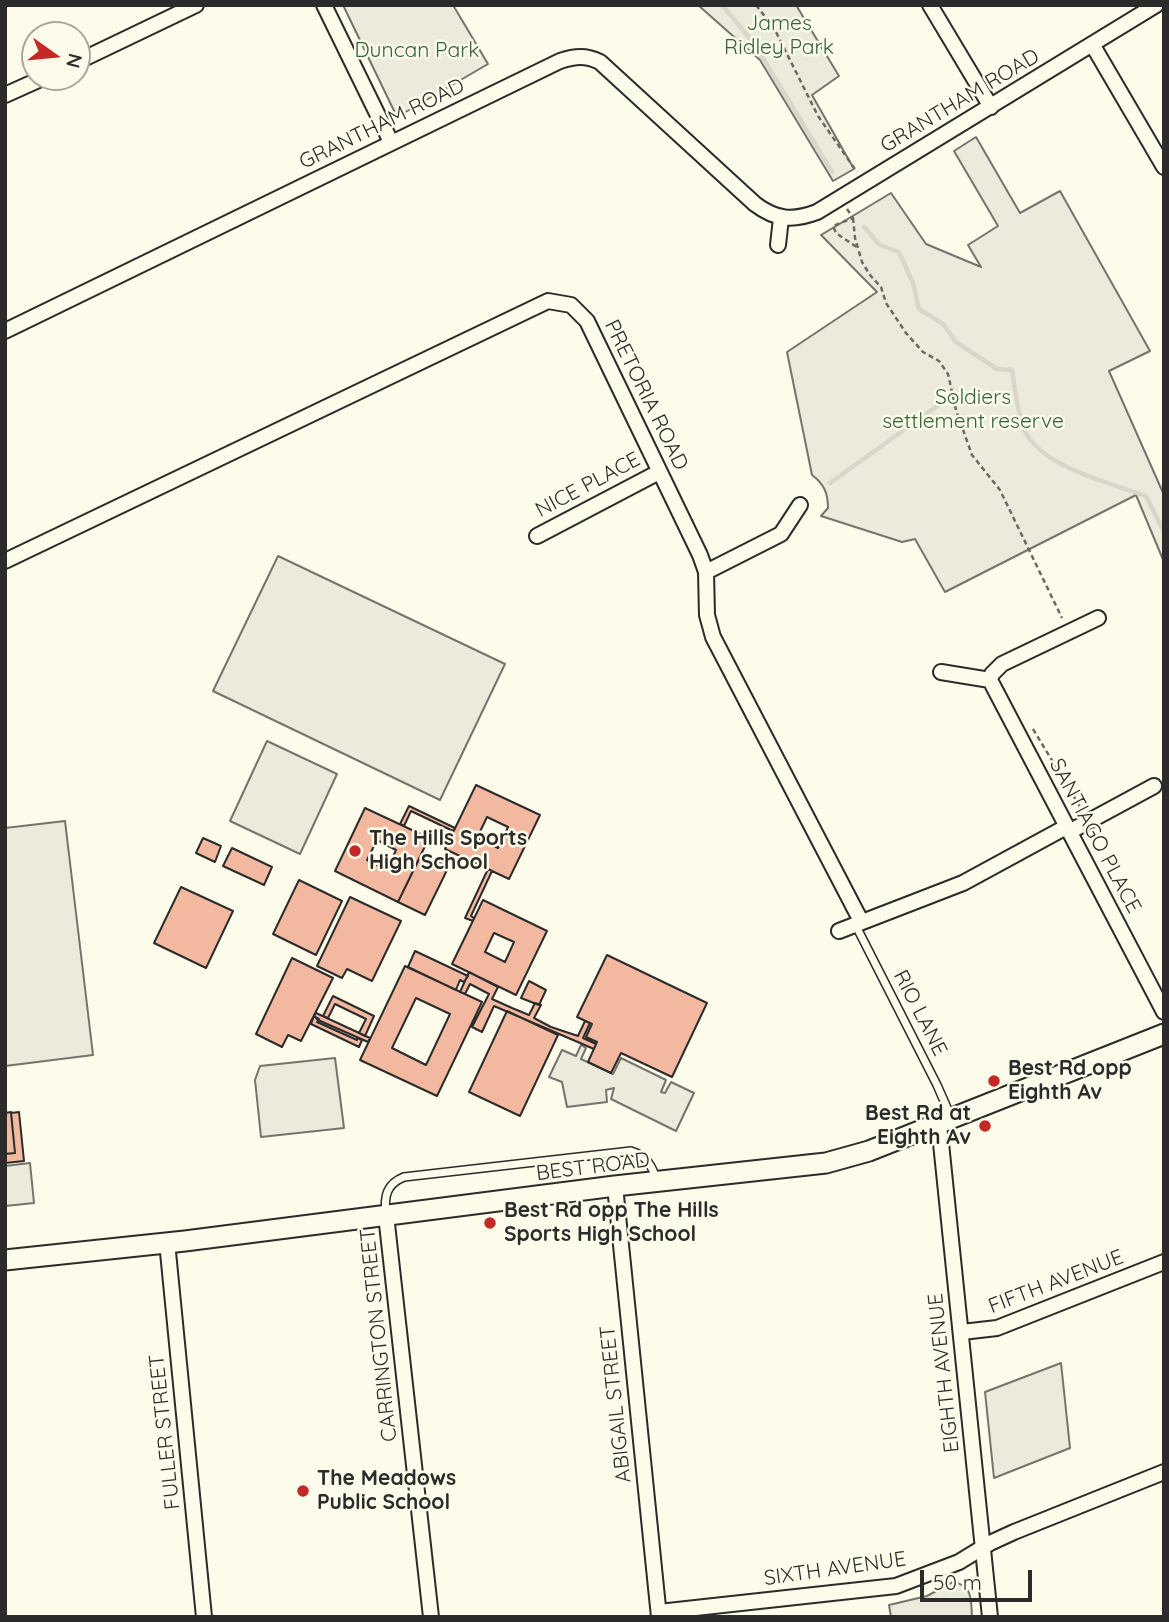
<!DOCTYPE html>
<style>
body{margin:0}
#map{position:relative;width:1169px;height:1622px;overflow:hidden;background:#fdfbea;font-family:Quicksand,sans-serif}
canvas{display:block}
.frame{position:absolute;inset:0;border:7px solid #2b2b2b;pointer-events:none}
.north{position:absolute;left:21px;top:21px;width:70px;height:70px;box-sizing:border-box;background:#fdfbea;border:2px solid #a9a89e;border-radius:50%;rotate:105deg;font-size:19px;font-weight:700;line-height:28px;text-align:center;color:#2b2b2b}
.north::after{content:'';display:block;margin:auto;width:24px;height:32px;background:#c62828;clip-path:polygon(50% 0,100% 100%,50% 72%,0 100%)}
.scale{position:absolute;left:920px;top:1570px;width:112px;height:32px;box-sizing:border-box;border:4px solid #2b2b2b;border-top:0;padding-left:9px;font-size:21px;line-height:24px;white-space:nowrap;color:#2b2b2b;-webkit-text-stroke:5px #fdfbea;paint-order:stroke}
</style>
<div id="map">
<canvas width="1169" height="1622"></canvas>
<div class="frame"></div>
<div class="north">N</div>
<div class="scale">50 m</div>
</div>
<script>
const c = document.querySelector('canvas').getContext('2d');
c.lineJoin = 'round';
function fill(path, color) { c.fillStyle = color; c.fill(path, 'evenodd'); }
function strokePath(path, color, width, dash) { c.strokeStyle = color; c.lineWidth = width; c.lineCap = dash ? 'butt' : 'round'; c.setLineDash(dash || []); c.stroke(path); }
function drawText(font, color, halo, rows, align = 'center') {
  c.font = font + ' Quicksand,sans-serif'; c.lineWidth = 5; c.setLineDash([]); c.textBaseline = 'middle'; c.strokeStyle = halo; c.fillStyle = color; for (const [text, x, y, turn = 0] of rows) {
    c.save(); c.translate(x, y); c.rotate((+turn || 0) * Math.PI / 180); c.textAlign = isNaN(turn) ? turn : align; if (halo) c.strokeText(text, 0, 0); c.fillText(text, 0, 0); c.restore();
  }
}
const green = new Path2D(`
 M343,5H453L488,64L397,117Z
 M698,5H796L839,76L812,95L854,169L833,181L760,60Z
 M976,137L1020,213L1060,191L1150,351L1109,371L1164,495V562L1136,495L945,592L915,539L902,542L821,516L828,508C828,493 824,484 812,475L787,352L877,292L821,235L891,193L926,244L981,267L968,245L998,226L954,151Z
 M278,556L505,664L440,800L213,691Z
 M267,741L337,774L300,854L230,821Z
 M65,821L93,1055L5,1066V828Z
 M1061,1363L1070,1448L994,1478L985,1392Z
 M953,1582C973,1585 971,1601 972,1617H891L889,1605L927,1596Z`);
fill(green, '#ecebdb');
strokePath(green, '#74746e', 2);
const parking = new Path2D(`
 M581,1045L586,1048L581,1059L613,1074L621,1058L666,1080L661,1092L665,1093L671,1082L694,1093L676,1131L611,1099L614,1088L606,1090L607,1102L567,1107L562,1082L549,1077L562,1050L576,1056Z
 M335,1058L344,1128L261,1137L255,1080L260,1066Z
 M30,1163L34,1203L5,1206V1166Z`);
fill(parking, '#eceadb');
strokePath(parking, '#74746e', 2);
strokePath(new Path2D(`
 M722,5L753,42L832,172
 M864,227L880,245L899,252L913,283L919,309L943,324L956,342L997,369L1012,370C1015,388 1017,412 1024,429C1040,467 1110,483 1146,496L1164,532
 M830,483L947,399`), '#d8d7c9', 4.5);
const building = new Path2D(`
 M476,785L540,815L509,879L445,849ZM487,817L508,827L498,848L477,838Z
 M409,806L455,828L453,831L411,811L404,826L400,824Z
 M365,808L429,838L398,902L335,871ZM377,840L396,850L387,870L367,860Z
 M203,838L221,846L215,862L196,853Z
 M232,848L272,867L264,885L223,866Z
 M422,853L449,866L425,915L398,902Z
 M488,869L492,871L471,916L474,918L473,921L465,918Z
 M299,880L342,901L316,955L273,934Z
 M181,887L233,911L206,968L154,943Z
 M350,897L401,921L372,981L347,969L342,978L317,966Z
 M483,900L547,931L516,995L452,964ZM494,933L514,942L505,962L485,952Z
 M415,951L468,976L464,982L460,980L456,990L408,967Z
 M607,955L707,1003L672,1077L621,1053L611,1073L588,1062L597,1042L586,1037L592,1024L577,1017Z
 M292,958L333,978L301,1041L288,1035L282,1047L256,1034Z
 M405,966L482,1002L437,1096L360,1060ZM416,998L450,1014L426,1065L392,1048Z
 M469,972L498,987L492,999L512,1008L529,1015L535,1003L541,1005L534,1018L551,1027L578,1036L585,1021L590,1023L583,1038L596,1044L594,1049L494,1006L482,1032L472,1027L489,994L470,984L465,994L460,992Z
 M529,981L546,990L539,1005L521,998Z
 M333,996L374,1016L365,1036L359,1033L366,1019L335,1004L328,1018L323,1016Z
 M507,1011L558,1035L520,1116L469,1092Z
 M316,1013L370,1038L368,1042L318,1020L314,1016Z
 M314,1016L319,1019L317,1022L357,1040L358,1038L362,1040L359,1047L311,1024Z
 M11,1112L15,1153L5,1154V1113Z
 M19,1112L24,1161L5,1163V1154L15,1153L11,1113Z`);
fill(building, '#f2b8a0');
strokePath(building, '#2b2b2b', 2);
const lane = new Path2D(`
 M855,924L937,1085L951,1117
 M386,1214C384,1197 386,1184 404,1177L631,1151C647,1156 652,1166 657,1181`);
const street = new Path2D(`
 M324,5L391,142
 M930,5L991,107
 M1092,44L1164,167
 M77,62L196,5
 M5,95L45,77
 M778,245L781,218
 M5,331L560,61C575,56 586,55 600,62L755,204C776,220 793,221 817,212L1156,5
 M537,536L659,472
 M5,561L548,301L571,305L587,321L700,555L706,572L707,615L713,637L861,921
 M706,572L781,534L800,505
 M1098,618L1002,664L992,674L990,680L1164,1012
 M941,672L990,680
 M1069,832L1154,786
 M839,931L963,883L1066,827
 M939,1124L990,1617
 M615,1186L659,1617
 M386,1215L431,1617
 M167,1242L204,1617
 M962,1332L997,1328L1164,1262
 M659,1612L896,1586L959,1562L990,1543L1014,1532L1164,1472`);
const secondary = new Path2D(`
 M5,1260L185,1241L615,1186L826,1163L869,1151L1164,1034`);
strokePath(lane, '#2b2b2b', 10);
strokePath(street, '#2b2b2b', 18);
strokePath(secondary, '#2b2b2b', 23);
strokePath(new Path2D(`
 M756,5L774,28L818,116L857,172
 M847,209L853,218L833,226L836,233L858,248
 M853,218L855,238L862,262L870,275L881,287L886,303L906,333L923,352L939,361L948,374L956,410L972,455L1000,490L1062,618
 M1033,729L1082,810`), '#6a6964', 2.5, [5, 3.5]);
strokePath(lane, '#fdfbea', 7);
strokePath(street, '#fdfbea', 14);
strokePath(secondary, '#fdfbea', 19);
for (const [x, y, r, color] of [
 [355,851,7,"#c62828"],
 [994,1081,7,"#c62828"],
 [985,1126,7,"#c62828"],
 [490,1223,7,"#c62828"],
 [303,1491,7,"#c62828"]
]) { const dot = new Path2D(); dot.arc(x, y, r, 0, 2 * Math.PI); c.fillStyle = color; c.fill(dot); strokePath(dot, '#fdfbea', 2.5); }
drawText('21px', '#34623c', '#fdfbea', [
 ["James",779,24],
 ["Ridley Park",779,48],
 ["Duncan Park",417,51],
 ["Soldiers",973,398],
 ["settlement reserve",973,422]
]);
drawText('21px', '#2b2b2b', '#fdfbea', [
 ["GRANTHAM ROAD",960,101,-31],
 ["GRANTHAM ROAD",382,124,-26],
 ["PRETORIA ROAD",646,395,64],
 ["NICE PLACE",588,485,-28],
 ["SANTIAGO PLACE",1095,836,62],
 ["RIO LANE",920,1013,63],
 ["BEST ROAD",593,1167,-7],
 ["FIFTH AVENUE",1056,1282,-21],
 ["CARRINGTON STREET",379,1335,-96],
 ["EIGHTH AVENUE",944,1373,-96],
 ["ABIGAIL STREET",616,1404,-96],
 ["FULLER STREET",165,1432,-96],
 ["SIXTH AVENUE",835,1569,-8]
]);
drawText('bold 21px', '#2b2b2b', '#fdfbea', [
 ["The Hills Sports",369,839],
 ["High School",369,863],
 ["Best Rd opp",1008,1069],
 ["Eighth Av",1008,1093],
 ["Best Rd at",971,1114,"right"],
 ["Eighth Av",971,1138,"right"],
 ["Best Rd opp The Hills",504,1211],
 ["Sports High School",504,1235],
 ["The Meadows",317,1479],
 ["Public School",317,1503]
], 'left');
</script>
